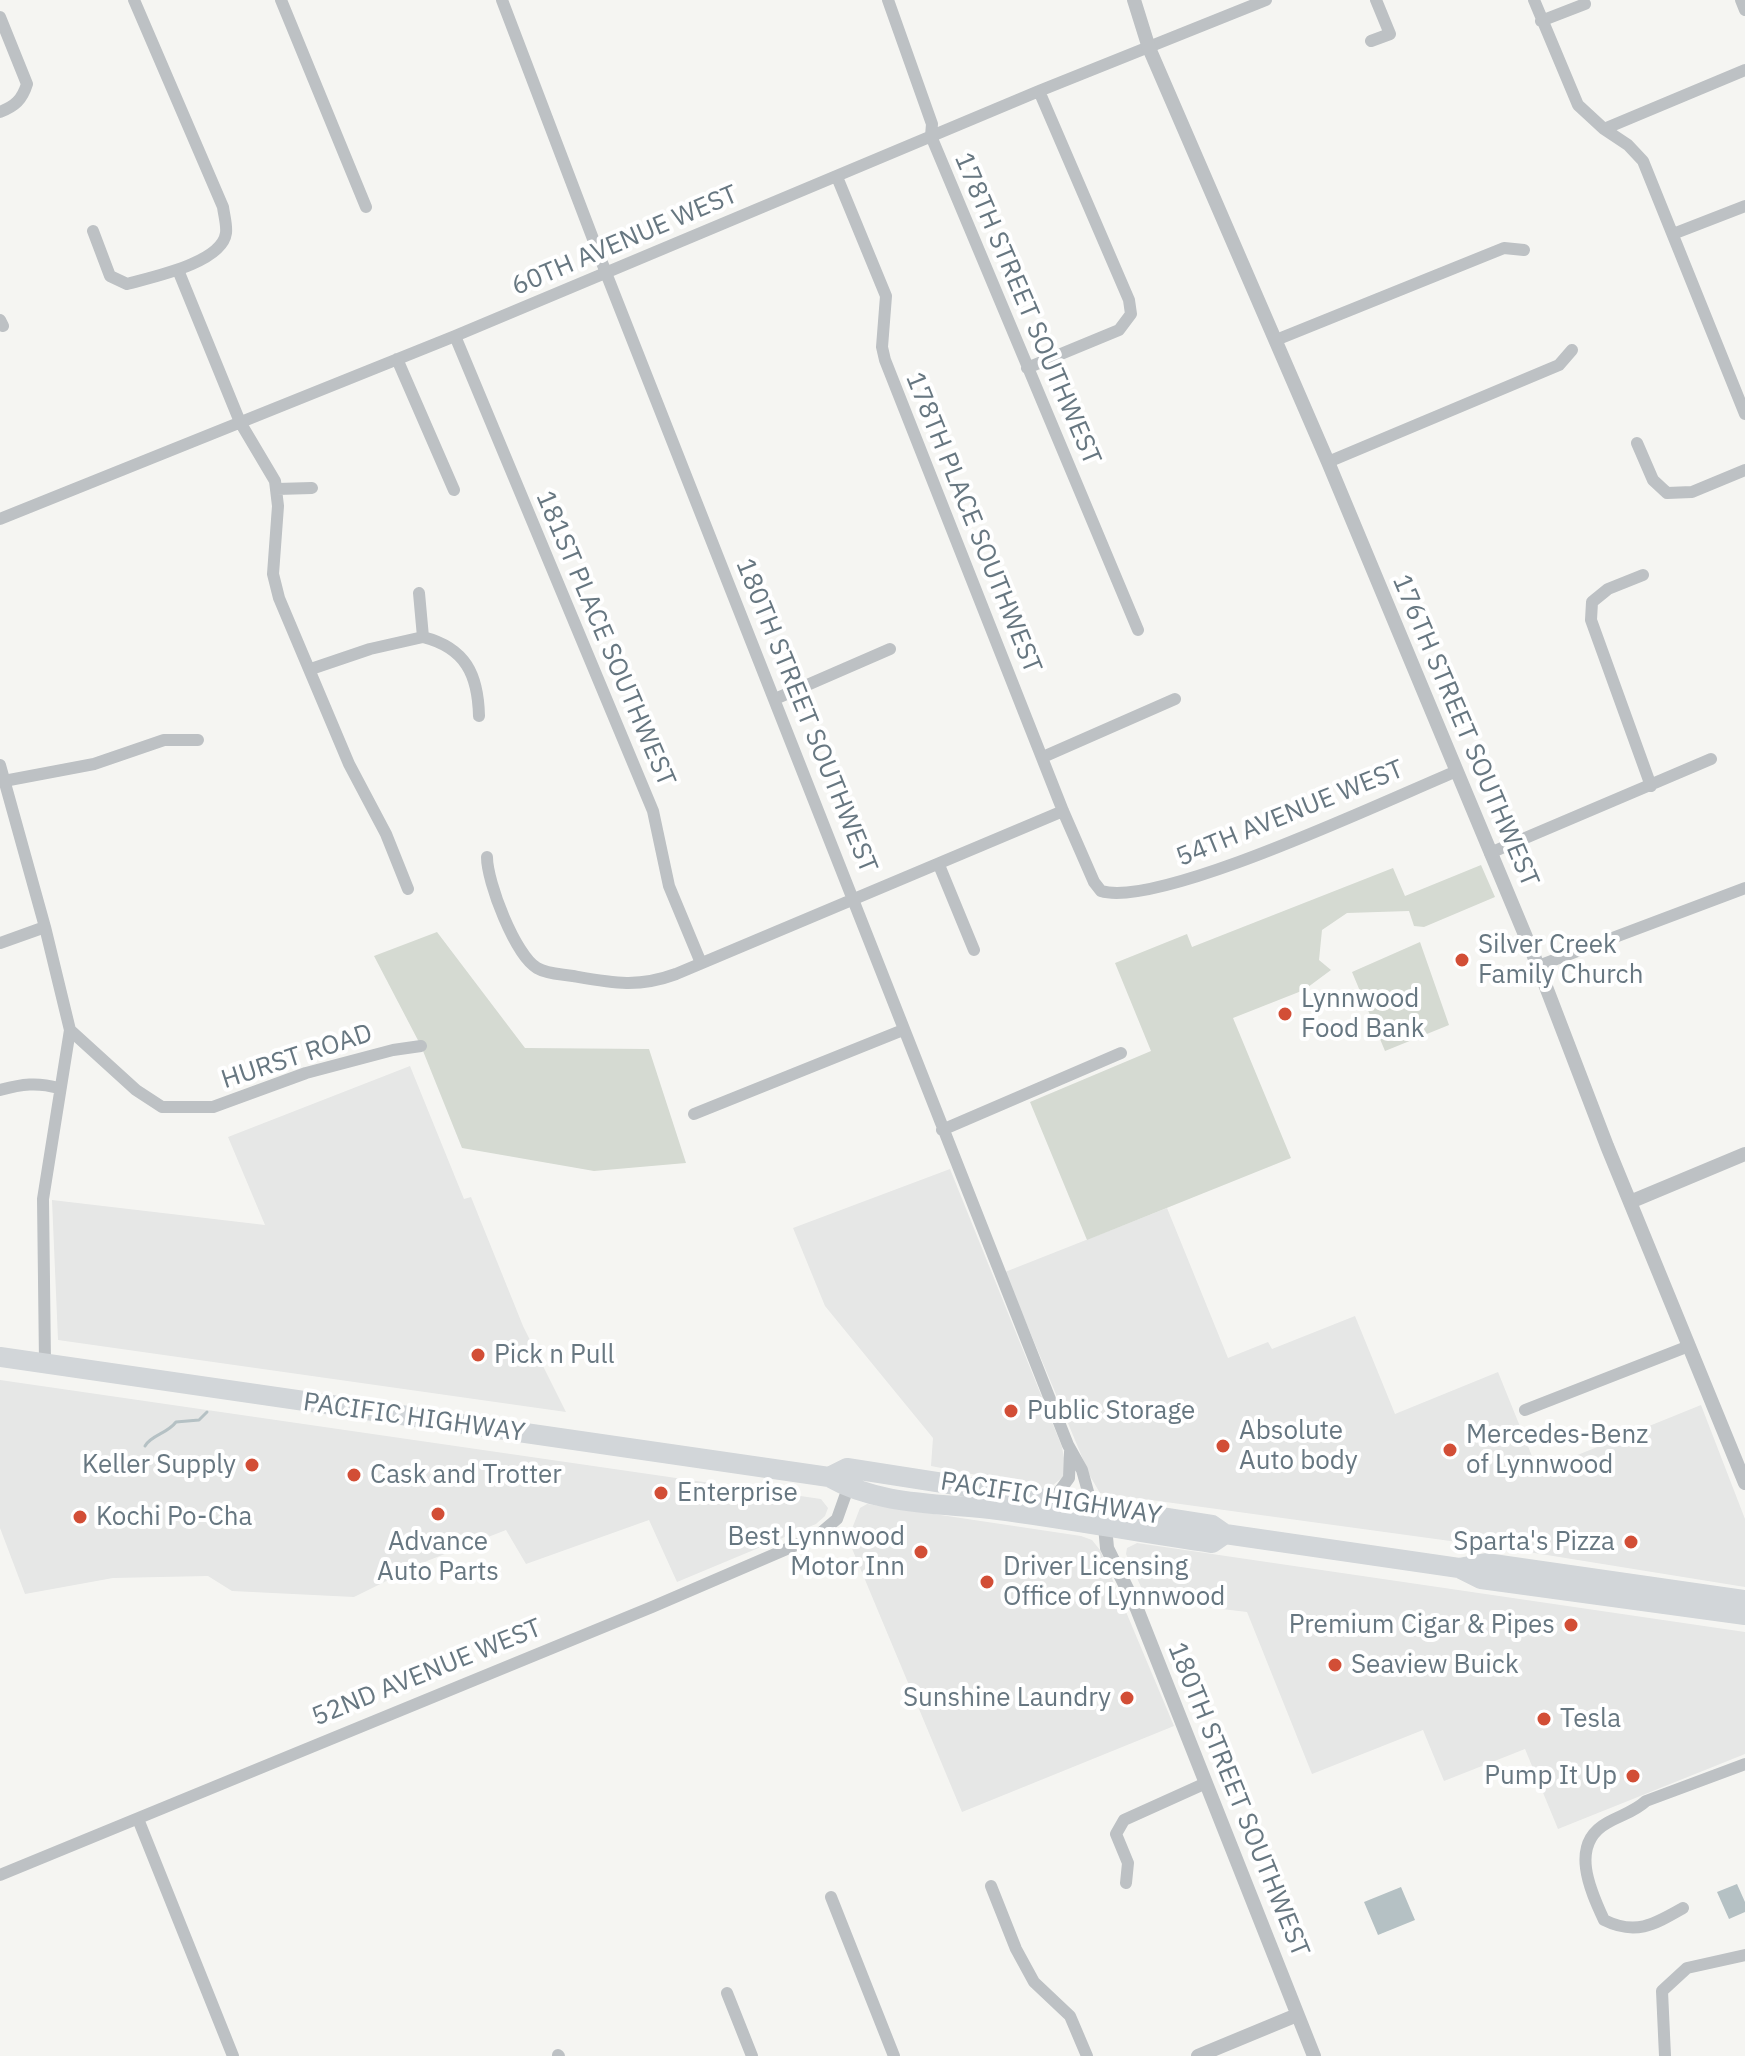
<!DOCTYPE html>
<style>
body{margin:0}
canvas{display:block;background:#f5f5f2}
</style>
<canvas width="1745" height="2056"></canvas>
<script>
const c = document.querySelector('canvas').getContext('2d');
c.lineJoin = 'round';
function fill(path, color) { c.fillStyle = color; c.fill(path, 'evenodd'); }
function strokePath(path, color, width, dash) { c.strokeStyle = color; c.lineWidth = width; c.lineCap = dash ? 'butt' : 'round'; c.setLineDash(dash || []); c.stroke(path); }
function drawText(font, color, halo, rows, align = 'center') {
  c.font = font + ' "IBM Plex Sans",sans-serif'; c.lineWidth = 8; c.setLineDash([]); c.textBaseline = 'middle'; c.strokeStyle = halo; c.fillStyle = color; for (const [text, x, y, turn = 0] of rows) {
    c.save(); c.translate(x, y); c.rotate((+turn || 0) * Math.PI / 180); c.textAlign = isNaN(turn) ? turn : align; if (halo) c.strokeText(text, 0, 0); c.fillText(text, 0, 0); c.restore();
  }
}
fill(new Path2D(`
 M410,1066L464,1199L471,1197L523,1326L566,1412L58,1340L52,1200L265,1225L228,1137Z
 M950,1169L1062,1447L1065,1464L1063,1477L1048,1489L931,1466L933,1438L825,1306L793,1228Z
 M1167,1208L1228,1358L1268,1342L1272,1349L1355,1316L1395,1414L1498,1372L1538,1471L1701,1405L1745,1519V1587L1516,1550L1100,1493L1090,1476L1005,1272Z
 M0,1380L821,1499L828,1508L825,1516L816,1524L677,1582L649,1520L526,1564L506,1530L427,1561L354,1597L232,1591L208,1576L113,1578L25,1594L0,1528Z
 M867,1504L1081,1536L1092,1540L1100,1550L1174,1726L962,1812L848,1539L860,1508Z
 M1137,1543L1745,1632V1754L1558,1829L1525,1749L1444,1781L1423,1730L1312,1774L1247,1612L1147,1600L1126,1554L1127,1548Z`), '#e6e7e6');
fill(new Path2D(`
 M1481,865L1495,897L1424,927L1414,926L1409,911L1347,913L1322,930L1319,960L1331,970L1304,990L1233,1018L1291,1158L1087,1240L1030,1102L1151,1051L1115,963L1187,934L1192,947L1393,868L1405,896Z
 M437,932L525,1048L649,1049L686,1163L594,1171L462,1148L421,1046L374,956Z
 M1420,942L1449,1025L1385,1051L1352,972Z`), '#d5dad2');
fill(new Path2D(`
 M1737,1884L1745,1902V1912L1729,1919L1717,1892Z
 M1401,1887L1415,1920L1378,1935L1364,1902Z`), '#b5c1c4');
strokePath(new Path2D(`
 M145,1446C151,1435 167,1434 176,1422L199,1420L207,1412`), '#b5c1c4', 3);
strokePath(new Path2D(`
 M281,0L366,207
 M502,0L606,273L1068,1445L1082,1470L1092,1506
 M888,0L932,124L931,136L1138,630
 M1534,0L1578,105L1604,129L1628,145L1643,161L1745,414
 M1741,0L1745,10
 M0,17L27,84C22,100 15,106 0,112
 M1541,21L1585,4
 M1371,41L1390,34L1376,0
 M1604,129L1745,70
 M837,177L886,296L882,347L885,360L1063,811L1094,882L1101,891C1159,909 1391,798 1457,771
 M93,231L110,276L127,284C152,277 222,263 226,233C227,225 224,215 223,207L134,0
 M1673,234L1745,206
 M178,270L240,422L275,481L278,506L273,574L279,598L349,764L386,834L408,889
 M0,320L3,326
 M455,336L653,811L669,886L701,963
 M1276,340L1504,248L1524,250
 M397,359L454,490
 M1027,368L1119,330L1131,314L1129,300L1039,91
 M1637,443L1653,480L1667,493L1692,492L1745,470
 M1328,462L1559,365L1572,350
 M277,489L312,488
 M0,519L455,336L1039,91L1266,0
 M1643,575L1608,589L1592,602L1591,620L1651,786
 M419,593L423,637C466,648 478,675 479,716
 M311,669L370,649L423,637
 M775,699L890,649
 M1043,757L1175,699
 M0,765L45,927L70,1030L43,1199L45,1363
 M4,781L94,764L164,740H198
 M1490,853L1711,759
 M487,857C487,882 515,955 537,968C547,974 561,974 573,976C613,983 638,988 676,974L1063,811
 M939,865L974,950
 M0,943L45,927
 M1538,966L1745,888
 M70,1030L136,1090L162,1107H213L306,1073L393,1050L421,1046
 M0,1090C22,1084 37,1082 59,1088
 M694,1114L903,1030
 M942,1130L1121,1053
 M1525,1410L1689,1346
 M1053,1500L1069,1478L1070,1452
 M138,1819L233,2056
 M0,1875L652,1607L817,1536L837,1519L848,1488
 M1126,1883L1128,1863L1116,1834L1124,1820L1206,1783
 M991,1886L1016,1949L1034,1982L1070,2016L1087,2056
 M831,1897L894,2056
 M1683,1908C1655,1924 1636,1936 1604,1920C1590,1890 1569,1844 1607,1823C1621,1815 1634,1812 1646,1801L1745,1764
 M727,1993L752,2056
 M558,2055L559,2056
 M1665,2056L1662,1991L1687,1968L1745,1955`), '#bdc1c4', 12);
strokePath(new Path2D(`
 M1134,0L1149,48L1328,462L1538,966L1607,1146L1745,1483
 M1630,1202L1745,1154
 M1105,1526L1107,1548L1137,1609L1314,2056
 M1198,2056L1297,2015`), '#bdc1c4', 14);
strokePath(new Path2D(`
 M0,1357L829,1477C879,1506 942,1503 998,1510C1069,1519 1140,1533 1212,1543L1225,1534
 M829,1477L847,1468L1212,1525L1225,1534L1459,1568L1481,1579L1745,1615
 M1459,1568L1486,1563L1745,1600`), '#d2d6d9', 20);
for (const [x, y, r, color] of [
 [1462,960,8,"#d24e36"],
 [1285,1014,8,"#d24e36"],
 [478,1355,8,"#d24e36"],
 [1011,1411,8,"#d24e36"],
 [1223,1446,8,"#d24e36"],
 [1450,1450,8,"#d24e36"],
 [252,1465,8,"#d24e36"],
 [354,1475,8,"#d24e36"],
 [661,1493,8,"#d24e36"],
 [438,1514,8,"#d24e36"],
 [80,1517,8,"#d24e36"],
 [1631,1542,8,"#d24e36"],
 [921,1552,8,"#d24e36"],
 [987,1582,8,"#d24e36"],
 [1571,1625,8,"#d24e36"],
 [1335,1665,8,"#d24e36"],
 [1127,1698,8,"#d24e36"],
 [1544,1719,8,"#d24e36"],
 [1633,1776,8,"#d24e36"]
]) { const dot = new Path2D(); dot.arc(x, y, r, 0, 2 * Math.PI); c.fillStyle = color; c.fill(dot); strokePath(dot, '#fff', 3); }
drawText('26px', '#677781', '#fff', [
 ["60TH AVENUE WEST",625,241,-23],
 ["178TH STREET SOUTHWEST",1027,309,67],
 ["178TH PLACE SOUTHWEST",973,523,68],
 ["181ST PLACE SOUTHWEST",605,639,67],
 ["180TH STREET SOUTHWEST",806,716,68],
 ["176TH STREET SOUTHWEST",1465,731,67],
 ["54TH AVENUE WEST",1290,814,-22],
 ["HURST ROAD",297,1057,-18],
 ["PACIFIC HIGHWAY",414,1418,8],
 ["PACIFIC HIGHWAY",1051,1499,9],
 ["52ND AVENUE WEST",427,1673,-22],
 ["180TH STREET SOUTHWEST",1238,1800,68]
]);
drawText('26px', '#677781', '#fff', [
 ["Silver Creek",1478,945],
 ["Family Church",1478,975],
 ["Lynnwood",1301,999],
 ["Food Bank",1301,1029],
 ["Pick n Pull",494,1355],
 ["Public Storage",1027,1411],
 ["Absolute",1239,1431],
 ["Auto body",1239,1461],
 ["Mercedes-Benz",1466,1435],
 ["of Lynnwood",1466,1465],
 ["Keller Supply",236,1465,"right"],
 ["Cask and Trotter",370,1475],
 ["Enterprise",677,1493],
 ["Kochi Po-Cha",96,1517],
 ["Best Lynnwood",905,1537,"right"],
 ["Motor Inn",905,1567,"right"],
 ["Advance",438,1542,"center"],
 ["Auto Parts",438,1572,"center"],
 ["Sparta's Pizza",1615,1542,"right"],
 ["Driver Licensing",1003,1567],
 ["Office of Lynnwood",1003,1597],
 ["Premium Cigar & Pipes",1555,1625,"right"],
 ["Seaview Buick",1351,1665],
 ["Sunshine Laundry",1111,1698,"right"],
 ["Tesla",1560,1719],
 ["Pump It Up",1617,1776,"right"]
], 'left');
</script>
